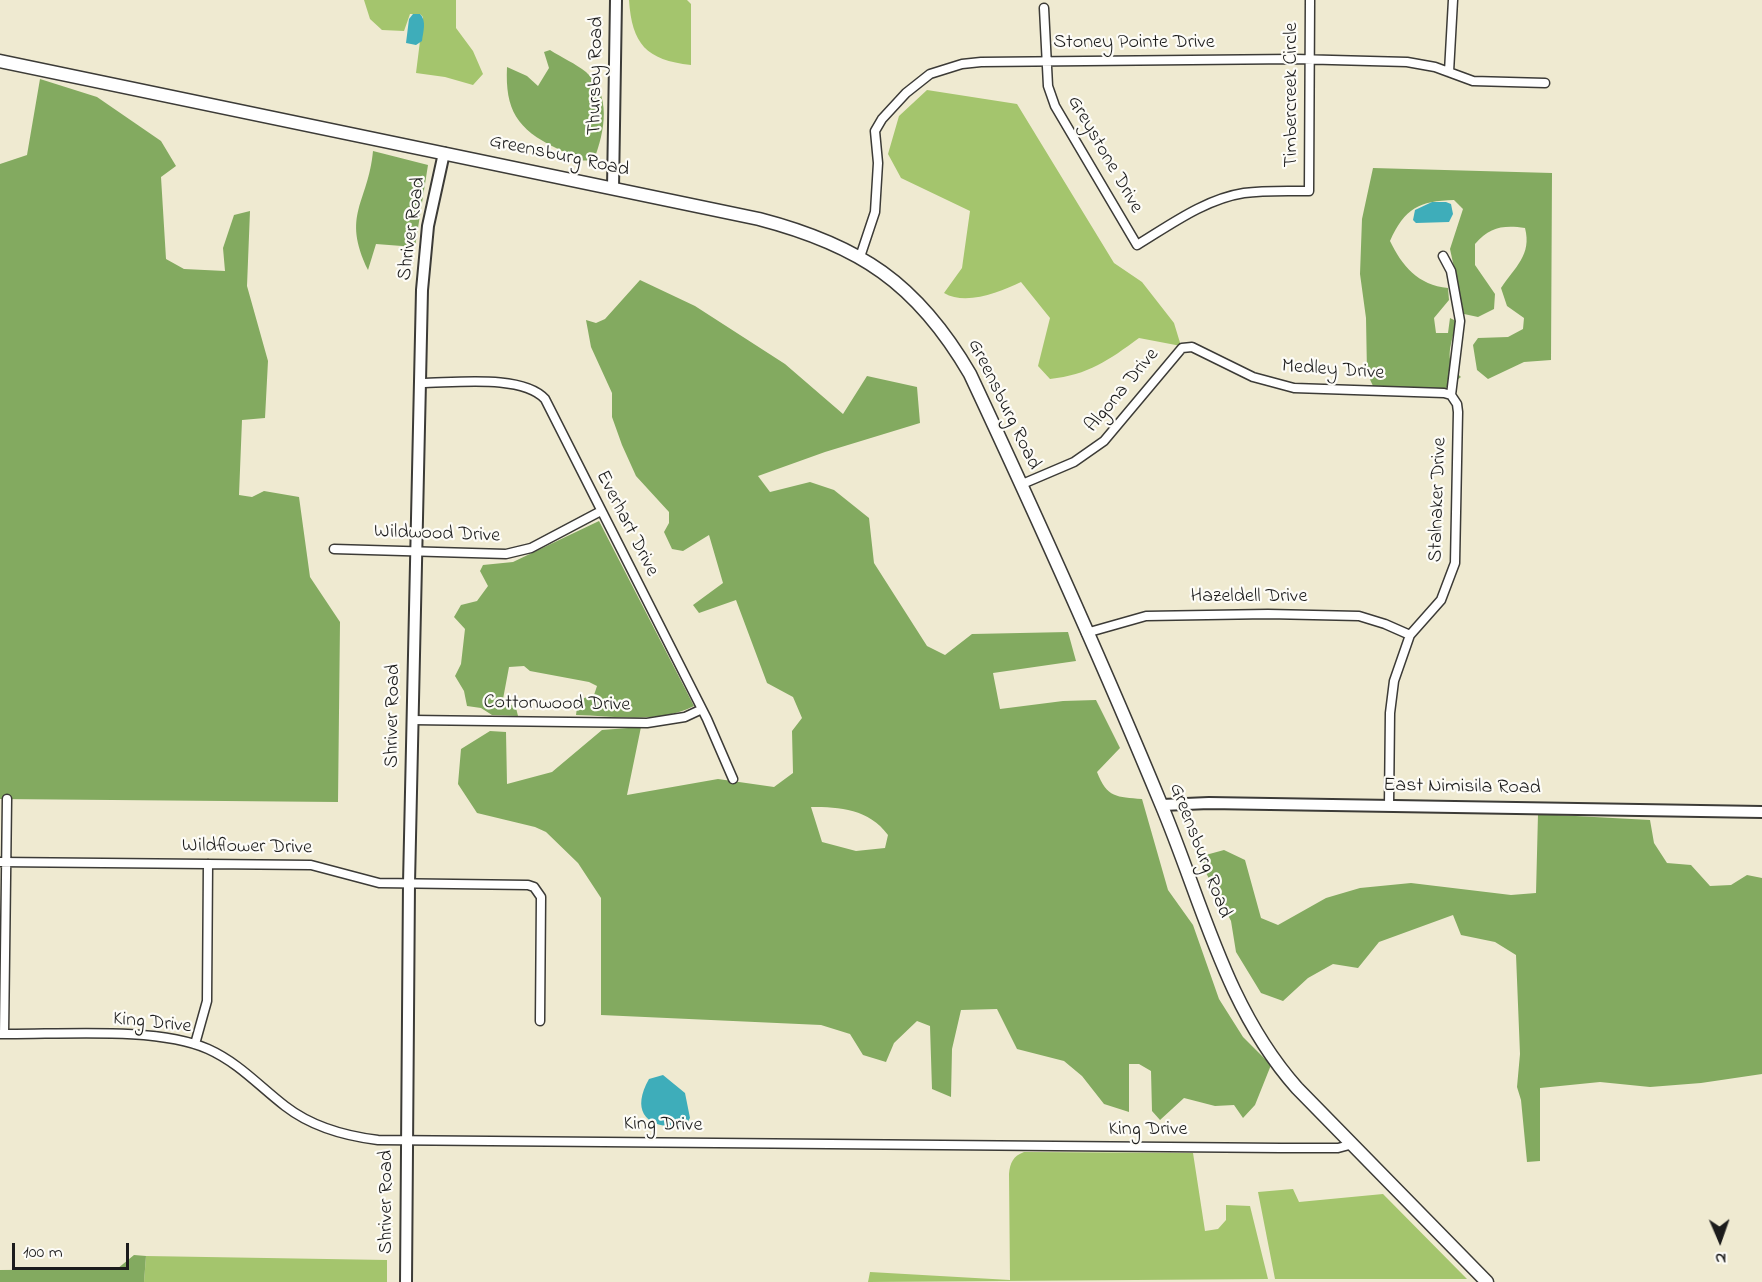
<!DOCTYPE html>
<style>
body{margin:0}
#map{position:relative;width:1762px;height:1282px;overflow:hidden;background:#efead1;font-family:"Indie Flower",sans-serif}
canvas{display:block}
.north{position:absolute;left:1690px;top:1210px;width:60px;height:60px;-webkit-text-stroke:4px #fdfcf7;paint-order:stroke;rotate:178deg;font-size:16px;font-weight:700;line-height:24px;text-align:center;color:#1c1c1c}
.north::after{content:'';display:block;margin:auto;width:21px;height:27px;background:#1c1c1c;clip-path:polygon(50% 0,100% 100%,50% 72%,0 100%)}
.scale{position:absolute;left:12px;top:1243px;width:117px;height:27px;box-sizing:border-box;border:3px solid #1c1c1c;border-top:0;padding-left:8px;font-size:18px;line-height:21px;white-space:nowrap;color:#1c1c1c;-webkit-text-stroke:4px #fdfcf7;paint-order:stroke}
</style>
<div id="map">
<canvas width="1762" height="1282"></canvas>
<div class="north">N</div>
<div class="scale">100 m</div>
</div>
<script>
const c = document.querySelector('canvas').getContext('2d');
c.lineJoin = 'round';
function fill(path, color) { c.fillStyle = color; c.fill(path, 'evenodd'); }
function strokePath(path, color, width, dash) { c.strokeStyle = color; c.lineWidth = width; c.lineCap = dash ? 'butt' : 'round'; c.setLineDash(dash || []); c.stroke(path); }
function drawText(font, color, halo, rows, align = 'center') {
  c.font = font + ' "Indie Flower",sans-serif'; c.lineWidth = 4.5; c.setLineDash([]); c.textBaseline = 'middle'; c.strokeStyle = halo; c.fillStyle = color; for (const [text, x, y, turn = 0] of rows) {
    c.save(); c.translate(x, y); c.rotate((+turn || 0) * Math.PI / 180); c.textAlign = isNaN(turn) ? turn : align; if (halo) c.strokeText(text, 0, 0); c.fillText(text, 0, 0); c.restore();
  }
}
fill(new Path2D(`
 M364,0H456V28L473,51L483,74L473,85L445,77L416,73L423,17L420,14H410L404,31L382,30L370,19Z
 M629,0H687L691,4V65C646,60 632,44 629,0Z
 M927,90L1017,104L1114,263L1142,282L1174,323L1181,346L1139,338C1109,360 1088,375 1050,379L1038,366L1050,318L1021,282C1000,292 966,306 944,293L962,268L970,211L901,178L888,154L899,116Z
 M1024,1152L1193,1153L1205,1231L1218,1229L1226,1220V1205L1250,1206L1268,1279L868,1282L870,1272L1010,1280L1009,1174C1010,1163 1013,1156 1024,1152Z
 M1293,1189L1299,1202L1383,1194L1467,1279H1275L1258,1192Z
 M146,1256L387,1260V1282H144Z`), '#a4c56d');
fill(new Path2D(`
 M550,50C561,57 576,64 586,72C612,95 605,131 594,160C570,162 576,157 556,148C517,129 505,110 507,67L527,76L538,86L549,68L544,52Z
 M40,79L97,97L161,141L176,166L161,177L166,259L184,269L225,271L223,248L234,215L250,211L247,286L268,361L265,418L242,420L239,495L252,497L264,491L299,497L310,577L340,622L338,802L0,799V164L27,155Z
 M373,151L428,165L415,247L376,244L368,270C341,214 368,204 373,151Z
 M1373,168L1552,173L1551,360L1524,362L1488,379L1477,370L1473,345L1478,338L1508,337L1523,329L1524,318L1507,306L1501,288C1515,267 1532,255 1525,228C1503,225 1490,227 1475,244V265L1495,294L1494,309L1478,317L1464,314L1450,249L1463,209L1454,200C1419,201 1405,208 1390,241C1402,266 1418,285 1448,288L1449,300L1434,318L1436,333H1448L1450,318L1456,321C1453,343 1441,360 1461,377L1443,390L1373,386L1367,373L1366,318L1360,274L1362,219Z
 M640,280L695,306L785,364L843,414L867,376L917,387L920,423L825,452L758,476L770,492L810,482L834,490L869,518L874,563L927,646L945,655L972,634L1068,632L1076,661L993,673L1000,709L1063,701L1096,700L1120,748L1097,772C1107,798 1117,797 1142,799L1168,890L1193,925L1219,999L1243,1037L1271,1065L1255,1105L1243,1118L1234,1105L1215,1106L1184,1098L1160,1120L1152,1111L1151,1071L1139,1064H1129V1112L1104,1104L1082,1076L1064,1061L1017,1049L997,1009L961,1010L952,1049L951,1097L932,1089L930,1026L917,1021L894,1043L886,1062L863,1055L850,1034L821,1025L601,1015V898L578,863L546,832L535,827L477,813L458,784L461,749L490,731L506,732L507,784L552,772L602,730L641,727L627,795L718,779L774,787L793,773L792,731L802,718L793,697L767,683L736,600L699,613L693,605L723,583L709,535L683,551L672,549L664,532L669,523V512L636,476L622,445L612,417V393L591,347L586,320L596,323L605,319ZM811,807C840,807 869,809 888,835L885,848L856,851L822,842Z
 M599,521L694,706C658,724 615,716 576,715L578,700L594,695L597,686L589,682L530,671L524,666L509,667L503,699L516,708L518,716L492,715L481,708L467,706L464,691L455,676L461,664L465,629L454,617L461,605L477,601L488,586L480,571L483,565L513,562Z
 M1538,814L1650,820L1654,843L1667,863L1691,865L1710,886L1731,885L1747,875L1762,878V1074L1701,1083L1650,1087L1600,1082L1540,1088V1161L1527,1162L1521,1100L1517,1087L1520,1054L1516,955L1495,942L1461,935L1453,915L1379,942L1358,968L1333,964L1308,978L1283,1001L1261,993L1236,952L1231,921L1204,869L1202,856L1224,850L1245,860L1261,918L1278,925L1326,898L1360,888L1411,883L1511,895L1536,893Z
 M134,1255L146,1256L144,1282H0V1270L117,1269Z`), '#83aa60');
fill(new Path2D(`
 M413,14H420C427,21 423,32 422,41L416,45L406,43L409,19Z
 M1432,202H1446L1451,204L1453,214L1449,222L1416,223L1413,220L1415,210Z
 M663,1075L685,1093L690,1118L686,1125C650,1131 629,1114 649,1079Z`), '#3eadba');
const minor = new Path2D(`
 M1044,8L1048,86L1055,106L1137,245C1170,225 1205,199 1244,193C1265,190 1288,191 1309,191L1310,0
 M1449,72L1453,0
 M860,257L875,212L878,163L875,131L882,119L906,93L930,74L962,64L981,62L1295,59L1407,62L1435,67L1473,81L1545,83
 M421,383C454,383 522,374 545,399L707,719L733,779
 M1020,485L1074,462L1104,441L1182,348L1192,347L1253,377L1294,388L1444,393L1451,395
 M334,549L506,554L531,548L601,511
 M1086,633L1146,616L1268,614L1359,616L1385,624L1410,635
 M412,720L647,723L685,717L700,710
 M1389,805L1390,713L1394,681L1410,635L1441,600L1455,563L1458,412L1457,404L1451,395L1460,321L1451,271L1443,256
 M0,862L311,865L379,883L528,885L534,887L541,897L540,1021
 M0,1034C58,1035 156,1026 208,1049C239,1063 259,1086 285,1106C312,1127 345,1136 378,1140L1281,1148H1338L1353,1144
 M4,1034L7,799
 M195,1044L207,1001L208,864`);
const tertiary = new Path2D(`
 M613,188L616,0
 M1162,805L1209,803L1762,812
 M406,1282L409,883L422,290L428,226L444,153`);
const secondary = new Path2D(`
 M0,61L759,219C859,245 917,283 970,374C1036,515 1101,659 1161,804C1202,901 1225,1007 1297,1088L1487,1282`);
strokePath(minor, '#3c3b37', 11);
strokePath(tertiary, '#3c3b37', 14);
strokePath(secondary, '#3c3b37', 15);
strokePath(minor, '#fff', 8);
strokePath(tertiary, '#fff', 10);
strokePath(secondary, '#fff', 12);
drawText('20px', '#1c1c1c', '#fdfcf7', [
 ["Stoney Pointe Drive",1134,44],
 ["Thursby Road",597,76,-89],
 ["Timbercreek Circle",1293,95,-90],
 ["Greystone Drive",1104,155,60],
 ["Greensburg Road",559,157,12],
 ["Shriver Road",413,229,-82],
 ["Medley Drive",1333,371,4],
 ["Algona Drive",1123,391,-50],
 ["Greensburg Road",1003,405,64],
 ["Stalnaker Drive",1439,500,-88],
 ["Everhart Drive",626,524,63],
 ["Wildwood Drive",437,535,2],
 ["Hazeldell Drive",1249,598],
 ["Cottonwood Drive",557,705,1],
 ["Shriver Road",394,716,-89],
 ["East Nimisila Road",1462,788,1],
 ["Wildflower Drive",247,848,1],
 ["Greensburg Road",1199,851,69],
 ["King Drive",152,1024,6],
 ["King Drive",663,1126,1],
 ["King Drive",1148,1131],
 ["Shriver Road",388,1202,-90]
]);
</script>
